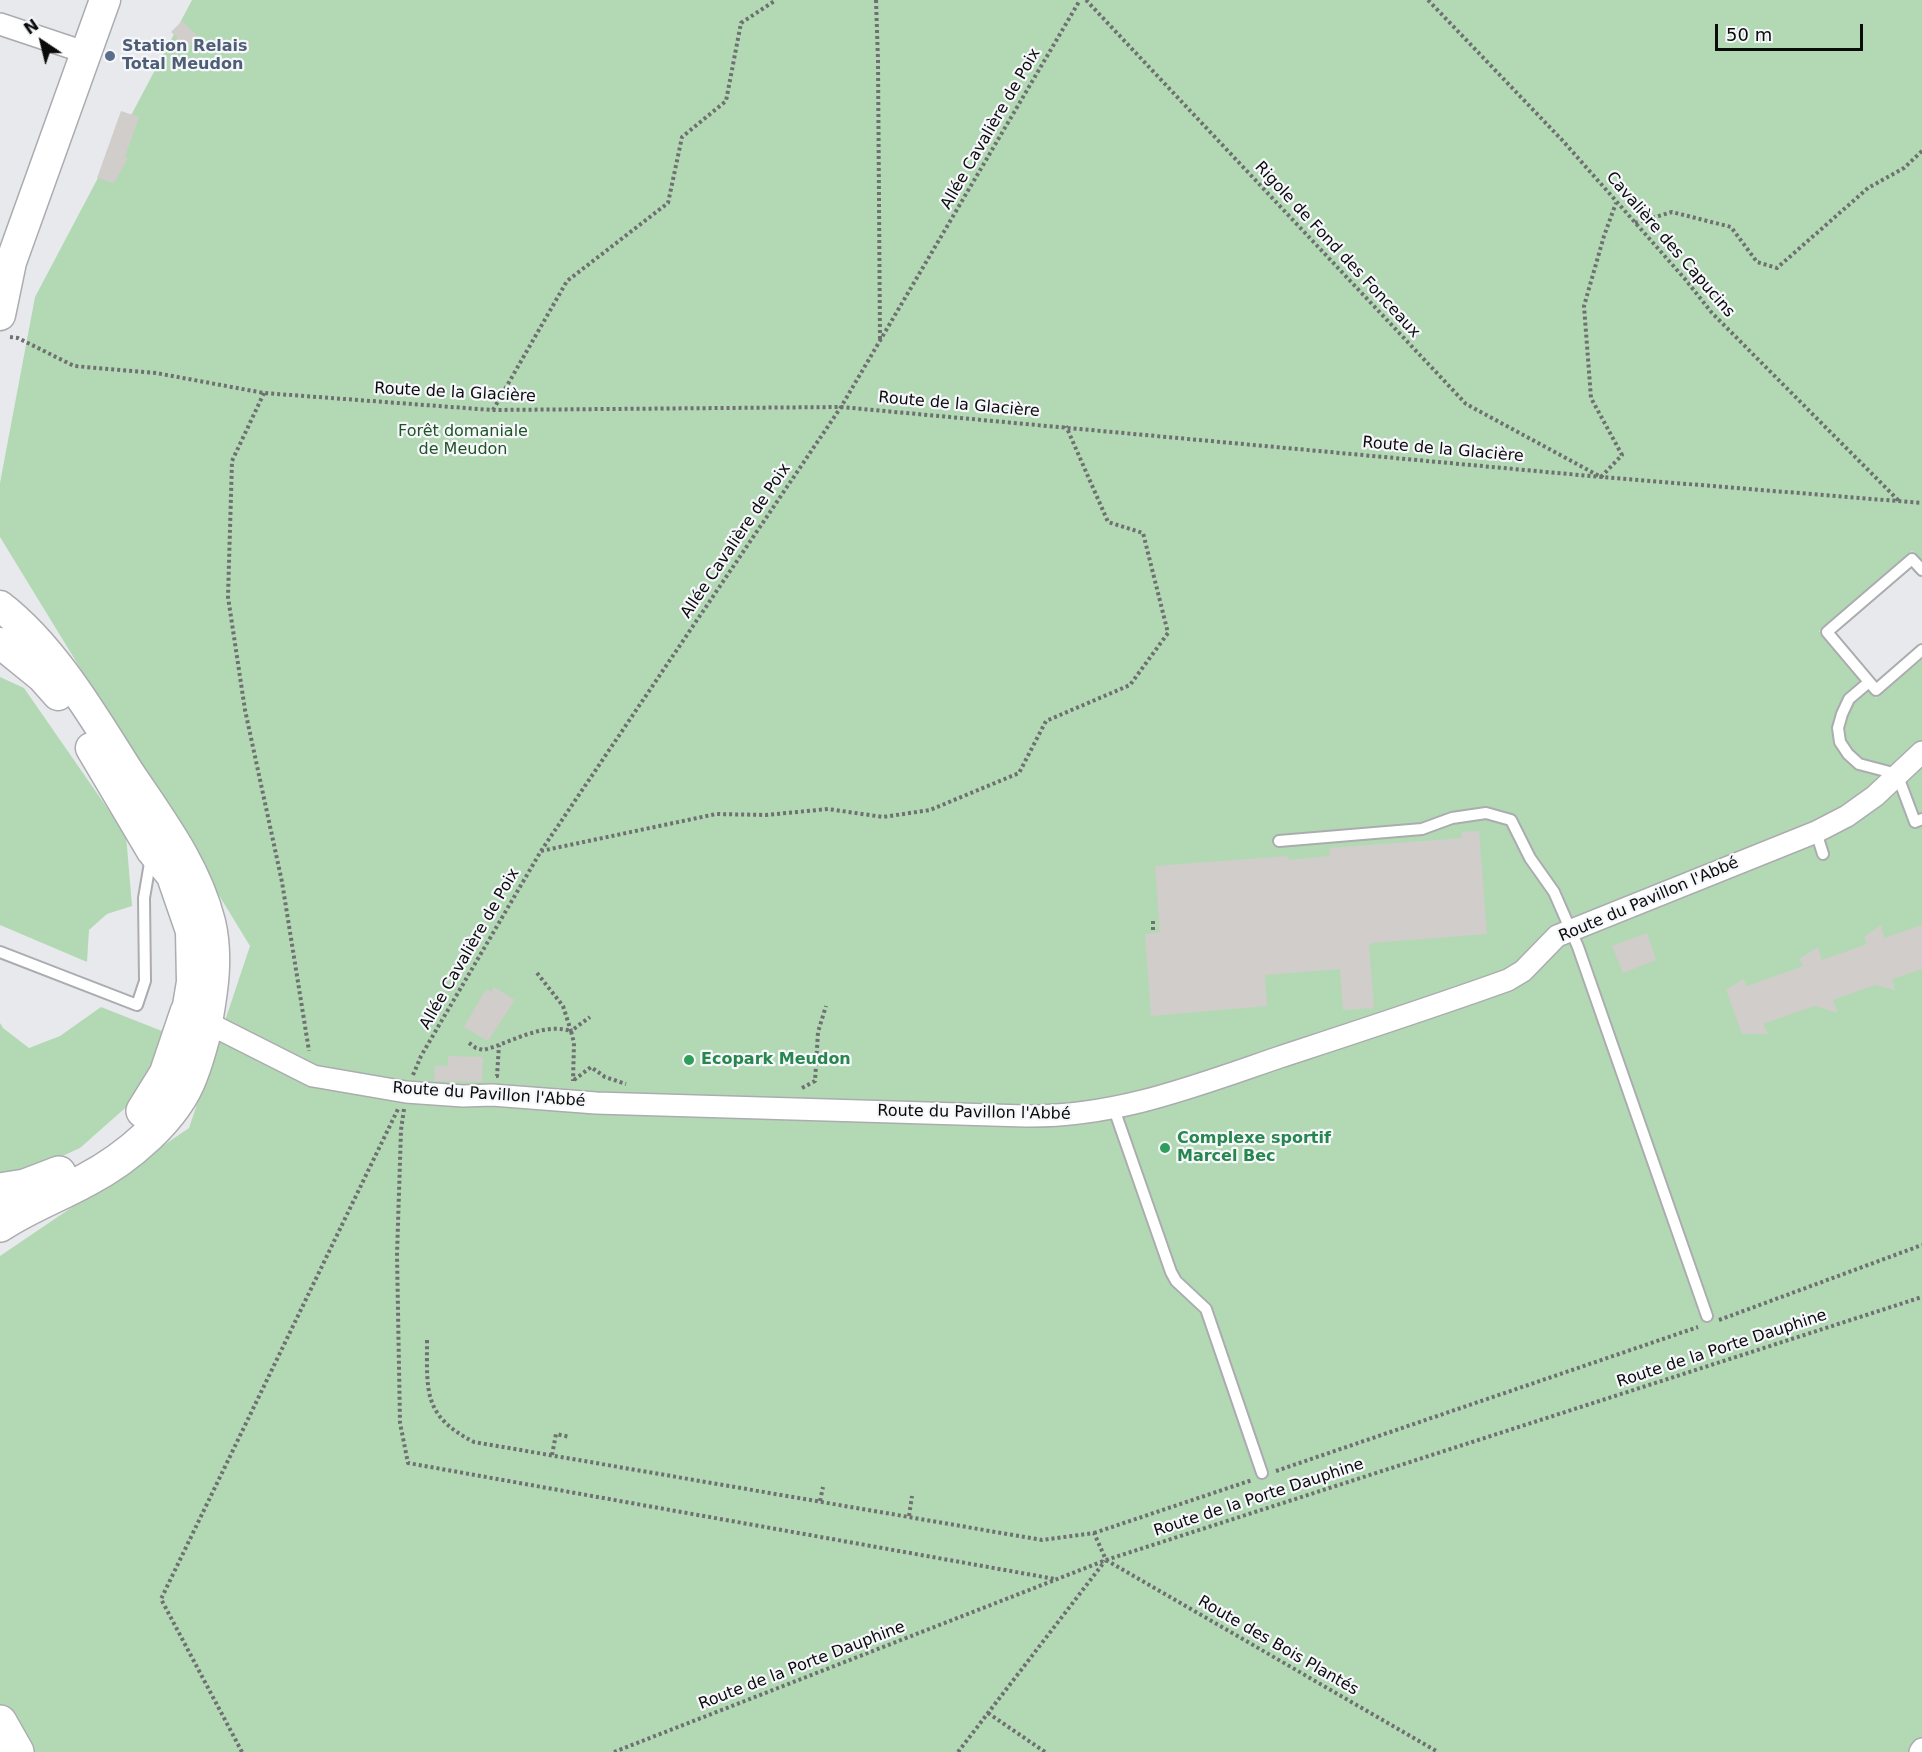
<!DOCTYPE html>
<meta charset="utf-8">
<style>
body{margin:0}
#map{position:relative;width:1922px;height:1752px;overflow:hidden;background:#e8e9ed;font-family:"DejaVu Sans",sans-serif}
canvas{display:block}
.north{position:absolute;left:12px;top:12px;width:60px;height:60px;-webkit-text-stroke:4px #f6f7fb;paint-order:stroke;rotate:325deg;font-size:16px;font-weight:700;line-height:24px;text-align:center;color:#0b0b0c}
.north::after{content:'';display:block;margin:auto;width:21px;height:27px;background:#0b0b0c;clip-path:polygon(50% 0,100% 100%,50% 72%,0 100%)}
.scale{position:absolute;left:1715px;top:24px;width:148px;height:27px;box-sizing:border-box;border:3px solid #0b0b0c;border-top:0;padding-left:8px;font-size:18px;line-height:21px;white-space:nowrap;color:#0b0b0c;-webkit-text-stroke:4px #f6f7fb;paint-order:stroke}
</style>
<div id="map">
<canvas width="1922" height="1752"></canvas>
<div class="north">N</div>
<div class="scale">50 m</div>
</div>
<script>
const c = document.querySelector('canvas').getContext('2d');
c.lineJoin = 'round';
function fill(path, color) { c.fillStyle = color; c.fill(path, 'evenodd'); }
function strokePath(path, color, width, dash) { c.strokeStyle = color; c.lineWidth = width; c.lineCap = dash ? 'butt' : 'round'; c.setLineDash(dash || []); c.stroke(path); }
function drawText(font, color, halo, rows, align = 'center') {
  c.font = font + ' "DejaVu Sans",sans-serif'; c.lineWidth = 4.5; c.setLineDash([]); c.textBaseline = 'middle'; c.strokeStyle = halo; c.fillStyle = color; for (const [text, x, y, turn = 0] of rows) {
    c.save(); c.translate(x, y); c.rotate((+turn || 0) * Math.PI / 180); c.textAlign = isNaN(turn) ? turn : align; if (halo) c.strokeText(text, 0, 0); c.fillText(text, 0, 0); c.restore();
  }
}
fill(new Path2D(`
 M192,0H1922V562L1912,551L1819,631L1876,698L1922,659V1752H0V1256L189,1128L250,946L0,537V483L35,297Z
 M0,677L24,688L126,835L132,906L107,914L89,930L87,962L0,925Z
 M101,1007L162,1031L167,1051L132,1102L80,1148L28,1172L0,1175V1023L3,1028L29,1048L60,1036Z`), '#b3d9b4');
fill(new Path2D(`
 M182,21L196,34L189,48L171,32Z
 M121,111L139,117L125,157L128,158L114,183L97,178Z
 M1479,831L1487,934L1371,943V945H1369L1374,1008L1343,1010L1340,969L1265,975L1267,1006L1151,1016L1145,934L1160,932L1155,866L1288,856L1289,860L1330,856L1329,848L1462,838L1461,832Z
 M1881,925L1884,938L1922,925V969L1892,979L1895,990L1875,985L1833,1000L1838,1013L1814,1006L1763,1024L1768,1034H1742L1726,990L1743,979L1747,986L1803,966L1799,959L1818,947L1822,960L1867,944L1864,937Z
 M1647,933L1656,960L1623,973L1612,946Z
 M494,987L515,1000L488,1041L464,1027L486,989L491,992Z
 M448,1056L483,1057L482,1082L434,1081L435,1066H448Z`), '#d0cdca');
const lane = new Path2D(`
 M1922,570L1912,559L1827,632L1876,690L1922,650
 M1869,682L1849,699L1842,714L1838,728L1840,742L1848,754L1859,764L1897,774L1915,822L1922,819
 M1816,832L1823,854
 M1279,841L1422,829L1452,818L1486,813L1511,820L1530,858L1554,892L1578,947L1707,1316
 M0,952L137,1005L145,981L144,898L151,857
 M1114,1109L1171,1272L1176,1281L1206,1309L1262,1473`);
const street = new Path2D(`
 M0,24L87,53
 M198,1018L313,1076L406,1092L463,1096L492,1095L596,1103L1025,1116C1117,1117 1195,1086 1280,1057C1356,1032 1433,1007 1508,980L1523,971L1557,936L1816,832L1847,816L1875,796L1922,752
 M1920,1752L1922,1749`);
const secondary = new Path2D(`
 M0,315L11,262L105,0
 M0,606C53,647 92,714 128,771C160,819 196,866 210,922C218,955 213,989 207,1022
 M0,643L42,677L58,695
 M91,748L152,851L172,876L191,931L192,982L187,1012`);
const highway = new Path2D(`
 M143,1111L166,1074L187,1012
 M0,1190L25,1186L59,1173
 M0,1225C27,1207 57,1196 86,1180C126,1159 175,1119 191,1075C198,1058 202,1040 207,1022
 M0,1722L17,1752`);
strokePath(lane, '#abacaf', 14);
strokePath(street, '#abacaf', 24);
strokePath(secondary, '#abacaf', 33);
strokePath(highway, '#abacaf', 36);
strokePath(new Path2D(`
 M876,0L878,61L880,341
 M1086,0L1466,404L1601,477L1622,455L1591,398L1584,306L1604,236L1616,203
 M1428,0L1563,141L1685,279L1712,313L1899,501
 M1635,223L1672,212L1731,227L1757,262L1777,268L1868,188L1904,168L1922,151
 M10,337L18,338L74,366L156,373L264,393L492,410L841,407L1601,477L1922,503
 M264,393L232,461L228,597L245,710L282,882L309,1051
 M493,410L567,281L668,203L682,137L726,101L741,23L776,0
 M541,851L716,814L766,815L828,809L883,817L930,810L1019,773L1046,721L1130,685L1168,633L1143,533L1108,522L1066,426
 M1153,921V933
 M537,973L563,1006L571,1031L590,1017
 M469,1043L476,1048L483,1050C511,1043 542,1022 571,1031L574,1043L573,1081
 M413,1075L421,1056L541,851L841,407L1080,0
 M496,1076H497L499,1045
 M574,1080L591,1067L605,1077L626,1084
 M802,1088L815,1081L818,1032L826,1006
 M404,1109L401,1130L397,1255L400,1423L408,1463L1055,1579
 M1719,1320L1922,1245
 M427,1340C427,1392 423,1416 474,1442L1042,1540L1094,1533L1106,1560
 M552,1455L556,1434L570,1437
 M1276,1471L1698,1327
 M820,1501L823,1487
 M909,1516L912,1496
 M1094,1533L1252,1480
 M1106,1560L1438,1752
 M988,1713L1045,1752
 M242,1752L161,1599L398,1109
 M614,1752L1106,1560L1922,1297
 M958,1752L1105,1561`), '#6f7072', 4, [3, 3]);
strokePath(lane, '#fff', 10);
strokePath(street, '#fff', 21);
strokePath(secondary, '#fff', 30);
strokePath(highway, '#fff', 33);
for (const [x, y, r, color] of [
 [110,56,6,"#5c6f8a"],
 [689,1060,6,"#2e9e5b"],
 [1165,1148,6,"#2e9e5b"]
]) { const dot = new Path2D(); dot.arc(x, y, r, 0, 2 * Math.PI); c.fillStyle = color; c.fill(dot); strokePath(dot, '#f6f7fb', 2); }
drawText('bold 16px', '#4e5e75', '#f6f7fb', [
 ["Station Relais",122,47],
 ["Total Meudon",122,65]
], 'left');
drawText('16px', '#0b0b0c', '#f6f7fb', [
 ["Allée Cavalière de Poix",991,129,-60],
 ["Cavalière des Capucins",1670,245,49],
 ["Rigole de Fond des Fonceaux",1337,250,47],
 ["Route de la Glacière",455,393,3],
 ["Route de la Glacière",959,405,5],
 ["Route de la Glacière",1443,450,5],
 ["Allée Cavalière de Poix",736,541,-56],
 ["Route du Pavillon l'Abbé",1649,900,-23],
 ["Allée Cavalière de Poix",470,949,-60],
 ["Route du Pavillon l'Abbé",489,1095,4],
 ["Route du Pavillon l'Abbé",974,1113,1],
 ["Route de la Porte Dauphine",1722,1349,-18],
 ["Route de la Porte Dauphine",1259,1498,-18],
 ["Route des Bois Plantés",1278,1646,30],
 ["Route de la Porte Dauphine",802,1666,-21]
]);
drawText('16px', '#1e5425', '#f6f7fb', [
 ["Forêt domaniale",463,432],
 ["de Meudon",463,450]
]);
drawText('bold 16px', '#27864d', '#f6f7fb', [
 ["Ecopark Meudon",701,1060],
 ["Complexe sportif",1177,1139],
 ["Marcel Bec",1177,1157]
], 'left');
</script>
